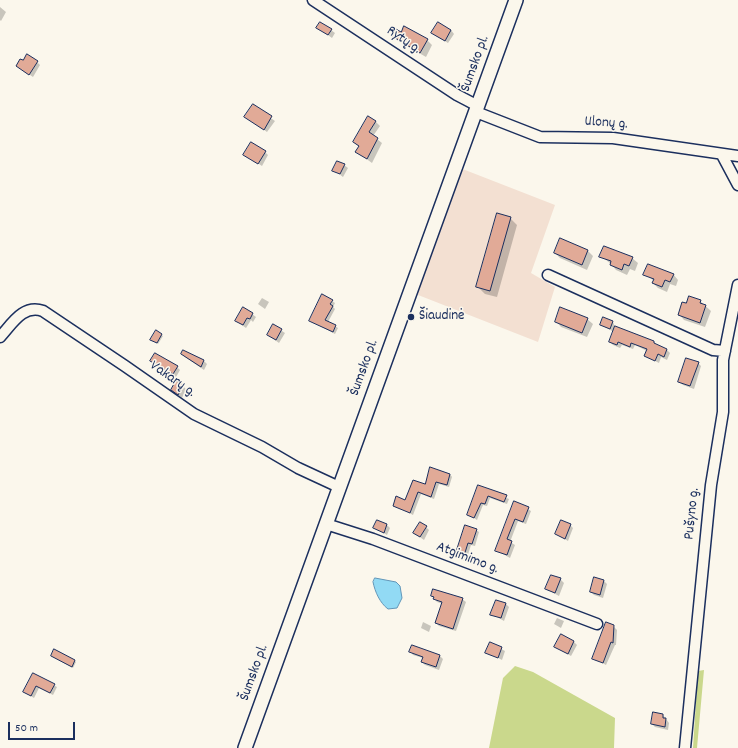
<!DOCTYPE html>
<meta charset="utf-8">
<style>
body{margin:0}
#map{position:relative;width:738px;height:748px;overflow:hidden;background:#fbf7ec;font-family:Dekko,sans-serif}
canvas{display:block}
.scale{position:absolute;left:8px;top:722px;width:67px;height:18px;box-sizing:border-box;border:2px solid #1b2f5e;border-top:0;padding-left:5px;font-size:12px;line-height:14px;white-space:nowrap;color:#1b2f5e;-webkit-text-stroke:3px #fbf7ec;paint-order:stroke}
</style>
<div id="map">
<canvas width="738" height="748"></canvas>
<div class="scale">50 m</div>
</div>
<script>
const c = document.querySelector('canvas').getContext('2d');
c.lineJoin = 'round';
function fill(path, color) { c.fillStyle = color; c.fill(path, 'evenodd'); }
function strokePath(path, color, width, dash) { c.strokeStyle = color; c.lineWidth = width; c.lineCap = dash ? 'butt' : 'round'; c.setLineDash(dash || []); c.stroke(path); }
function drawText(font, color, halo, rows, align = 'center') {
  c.font = font + ' Dekko,sans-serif'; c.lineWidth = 3; c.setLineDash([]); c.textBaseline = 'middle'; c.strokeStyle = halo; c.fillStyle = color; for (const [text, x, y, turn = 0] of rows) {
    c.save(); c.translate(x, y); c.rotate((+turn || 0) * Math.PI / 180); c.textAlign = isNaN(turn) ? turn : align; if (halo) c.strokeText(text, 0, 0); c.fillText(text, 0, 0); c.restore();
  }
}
fill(new Path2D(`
 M460,168L555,205L531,273L555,287L538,342L413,293Z`), '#f3e0d2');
fill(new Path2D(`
 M515,666L533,672L615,718L614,748H489L503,678Z
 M704,670L697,748H693L698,671Z`), '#cad88c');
const water = new Path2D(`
 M375,578L396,582L400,586L402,598L397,608L388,609C380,603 375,592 373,582Z`);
fill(water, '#92daf4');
strokePath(water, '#6296b8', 1);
fill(new Path2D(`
 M0,7L6,12L1,21L0,20Z
 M318,28L331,30L335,33L332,38Z
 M451,30L454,34L448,43L436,36Z
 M402,33L427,40L432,45L426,57L398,41L393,35Z
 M37,62L40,65L33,77L17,66Z
 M253,106L275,121L267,132L246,117Z
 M375,121L380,126L373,136L382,143L372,163L357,152L359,147L354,142Z
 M265,152L268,155L262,166L244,154Z
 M344,165L348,168L343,177L334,170Z
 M510,218L517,225L497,297L485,294L478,287Z
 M560,239L588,251L593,256L587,270L560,258L555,253Z
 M601,256L632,258L638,263L635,271L630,269L627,275L616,270L611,264Z
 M645,274H673L678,280L676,286L670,284L667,292L658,288L653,283L654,281Z
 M262,298L269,302L265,309L258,304Z
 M332,301L335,303L333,307L335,309L328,322L338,328L335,334L311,321Z
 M700,301L711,311L705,327L684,320L679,314L687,304Z
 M244,308L256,317L253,322L251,320L246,328L236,321Z
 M587,319L593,324L587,337L561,327L556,321Z
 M613,322L615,327L654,342L657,346L667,350L670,353L667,360L661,357L659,363L645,356L647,351L635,345L633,349L622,345L620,348L613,345L610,342L614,332L601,325Z
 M273,325L285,333L279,343L268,335Z
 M156,332L163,336L158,344L153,341Z
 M183,351L204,361L207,364L204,370L185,357L182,354Z
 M152,361L177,367L180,370L176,377Z
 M698,363L701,366L694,389L683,385L679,382Z
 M183,386L186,389L182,398L175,393Z
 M450,474L452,477L449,487L439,484L434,499L421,494L413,515L394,505L406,501L425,486Z
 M479,486L509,499L507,504L490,498L487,506L483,505L477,520L468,514Z
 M515,502L531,511L526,524L518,521L510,542L515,545L510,558L496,550Z
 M387,525L390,528L387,535L375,528Z
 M570,525L573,528L568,541L556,534Z
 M426,527L429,530L424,540L414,533Z
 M476,530L479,532L475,546L471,545L466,561L459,559L456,556Z
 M595,578L604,581L607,584L603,598L594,595L591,592Z
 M560,579L564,583L559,596L546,589Z
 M432,596L462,599L466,602L456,631L439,626L436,623L443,604L437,602Z
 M506,604L509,607L504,621L492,614Z
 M557,618L564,621L561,628L554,624Z
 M423,622L431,626L429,632L421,628Z
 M613,626L617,630L616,645H615L606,665L593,658Z
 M573,641L577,645L571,656L555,647Z
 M490,643L505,651L502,660L487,652Z
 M413,646L440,656L443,659L439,670L425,665L422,662L423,658L413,655L411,652Z
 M55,650L75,661L76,662L73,668L53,657Z
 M33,674L57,687L53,695L39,688L34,698L24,692Z
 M663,715L669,723L668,730L655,727L652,724Z`), '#0003');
const building = new Path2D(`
 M320,22L332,29L328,35L316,28Z
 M438,22L451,30L445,41L431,33Z
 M404,26L428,39L420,53L392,36L396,29L401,32Z
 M27,54L38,61L29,75L16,66L20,59L23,60Z
 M253,104L272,116L264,130L244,117Z
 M368,116L376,121L369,132L378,138L367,159L355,152L359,146L353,142Z
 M251,142L266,151L258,164L243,155Z
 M337,161L345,164L340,174L332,171Z
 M497,213L511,217L490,291L476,287Z
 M560,238L588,250L582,265L554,253Z
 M604,246L633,257L629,266L624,264L622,270L610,265L611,261L599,257Z
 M648,264L674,274L670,282L665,280L662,287L652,283L654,279L643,275Z
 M322,294L333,300L330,304L333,306L325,320L336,325L333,332L309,321Z
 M689,296L701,300L700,303L706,305L700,323L678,315L682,302L686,303Z
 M243,307L253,313L250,319L247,318L243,325L235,321Z
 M560,307L588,318L582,333L555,322Z
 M603,317L613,321L610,329L600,325Z
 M273,324L282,329L276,340L267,335Z
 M615,326L654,341V343L667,349L664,357L658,354L655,361L644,356L647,349L631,343L630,347L618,342L617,345L609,342Z
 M156,330L162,334L157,343L150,340Z
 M183,350L204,360L201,367L181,354Z
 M155,353L178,366L173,374L150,361Z
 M686,358L699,362L690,386L678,382Z
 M176,381L184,385L178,395L171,390Z
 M430,467L450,474L447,485L436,482L431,497L418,492L410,513L393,506L396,496L405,500L413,480L425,484Z
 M478,485L507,495L504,502L488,496L485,504L481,503L474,518L467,515Z
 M514,501L529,507L523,522L515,519L507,539L512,541L507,555L495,551Z
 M377,520L387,524L384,533L373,528Z
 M561,520L571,524L565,539L555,534Z
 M420,522L427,526L420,537L413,533Z
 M465,525L477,529L472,544L468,543L463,559L455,556Z
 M551,575L561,578L555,593L545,589Z
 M594,577L604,580L600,595L590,592Z
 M433,589L463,598L453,629L435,623L442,602L433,599L434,597L431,596Z
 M496,600L506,603L501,618L490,615Z
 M606,622L614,625L613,643L611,642L603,663L592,659Z
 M561,634L574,641L568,654L554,647Z
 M490,642L502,647L498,658L485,653Z
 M412,645L440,655L436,667L421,662L423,657L409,652Z
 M54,649L75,660L72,667L51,656Z
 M33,673L55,684L50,693L36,686L31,696L23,692Z
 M653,712L663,714V718H666L665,727L651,724Z`);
fill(building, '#e1aa97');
strokePath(building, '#1b2f5e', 1);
const minor = new Path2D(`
 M313,0L457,95L478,106
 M476,112L540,137L613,138L738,156
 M722,155L738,185
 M548,275L713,350L725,351
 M0,337C12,324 23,304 43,311L125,366L194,414L262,447L298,468L339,487
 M326,524L373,539L597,624
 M685,748L711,485L723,412V360L738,285`);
const major = new Path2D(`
 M245,748L516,0`);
strokePath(minor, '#1b2f5e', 13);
strokePath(major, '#1b2f5e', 16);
strokePath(minor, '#fbf7ec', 10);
strokePath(major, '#fbf7ec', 13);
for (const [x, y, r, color] of [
 [411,317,4,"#1b2f5e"]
]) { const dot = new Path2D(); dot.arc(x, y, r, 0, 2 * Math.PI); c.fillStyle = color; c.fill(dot); strokePath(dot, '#fbf7ec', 1.5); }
drawText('15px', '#1b2f5e', '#fbf7ec', [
 ["Rytų g.",403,41,34],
 ["Šumsko pl.",476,64,-70],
 ["Ulonų g.",606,124,4],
 ["Šumsko pl.",365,368,-70],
 ["Vakarų g.",172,380,35],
 ["Pušyno g.",693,514,-84],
 ["Atgimimo g.",467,559,21],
 ["Šumsko pl.",255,673,-70]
]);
drawText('15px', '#1b2f5e', '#fbf7ec', [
 ["Šiaudinė",419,317]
], 'left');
</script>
